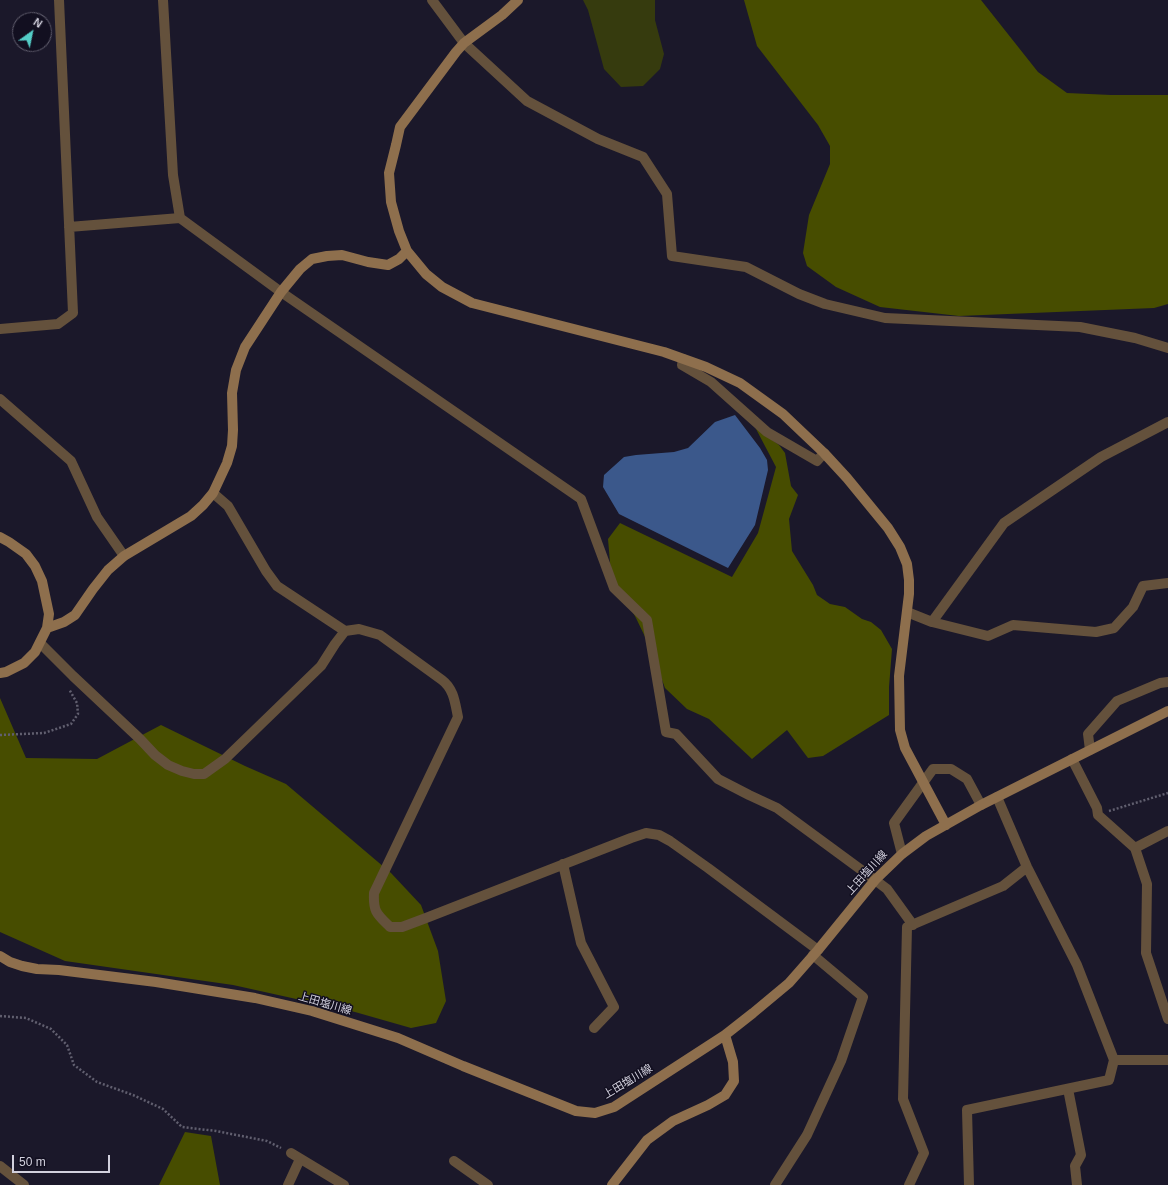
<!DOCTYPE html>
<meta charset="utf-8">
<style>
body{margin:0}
#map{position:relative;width:1168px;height:1185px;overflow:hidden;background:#1b182a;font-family:Arial,sans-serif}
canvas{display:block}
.north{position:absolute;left:12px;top:12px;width:40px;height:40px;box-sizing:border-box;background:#120f20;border:1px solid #5f5c6c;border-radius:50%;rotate:33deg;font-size:11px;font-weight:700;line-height:16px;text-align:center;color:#d2d0dd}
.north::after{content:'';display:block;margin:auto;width:14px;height:18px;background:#54cdc7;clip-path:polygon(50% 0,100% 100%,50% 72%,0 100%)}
.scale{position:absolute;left:12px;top:1155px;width:98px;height:18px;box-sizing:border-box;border:2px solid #d2d0dd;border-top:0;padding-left:5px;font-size:12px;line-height:14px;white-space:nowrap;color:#d2d0dd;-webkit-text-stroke:3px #120f20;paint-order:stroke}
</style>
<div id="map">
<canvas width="1168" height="1185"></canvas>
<div class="north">N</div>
<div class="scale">50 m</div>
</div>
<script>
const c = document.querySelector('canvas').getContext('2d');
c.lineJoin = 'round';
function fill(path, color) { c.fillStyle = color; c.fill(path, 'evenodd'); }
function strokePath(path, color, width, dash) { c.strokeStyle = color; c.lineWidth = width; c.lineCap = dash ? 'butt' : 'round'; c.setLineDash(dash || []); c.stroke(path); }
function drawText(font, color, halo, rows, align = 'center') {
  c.font = font + ' Arial,"Noto Sans JP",sans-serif'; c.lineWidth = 3; c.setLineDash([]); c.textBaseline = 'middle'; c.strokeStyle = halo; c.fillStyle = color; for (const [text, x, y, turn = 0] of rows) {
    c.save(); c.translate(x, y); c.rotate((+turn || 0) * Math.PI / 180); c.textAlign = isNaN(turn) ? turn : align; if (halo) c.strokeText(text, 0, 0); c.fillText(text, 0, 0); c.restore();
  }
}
fill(new Path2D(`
 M583,0H655V20L664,54L660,69L643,86L621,87L604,69L588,10Z`), '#363b0e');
fill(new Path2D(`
 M744,0H981L1038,72L1067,93L1111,95H1168V304L1154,308L959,316L880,307L836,287L807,266L803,253L809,215L830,164V146L818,125L757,46Z
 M755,427L779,445L785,453L791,486L798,495L789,519L792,551L813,585L817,595L830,604L845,607L862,619L871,622L881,630L892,649L889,687V715L823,756L808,758L787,730L752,759L709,719L687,709L665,688L649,645L636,618L611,574L608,539L620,523L732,577L758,533L776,467Z
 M0,698L26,758L97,759L161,725L245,766L286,784L391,873L421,905L438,951L446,1001L436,1023L411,1028L355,1012L233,985L65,961L0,932Z
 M185,1132L211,1136L220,1185H159Z`), '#474d00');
fill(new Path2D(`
 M735,415L760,448L767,460L768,470L755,525L728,568L619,514L603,487L604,475L624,457L636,455L674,452L688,448L715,422Z`), '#3b588b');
strokePath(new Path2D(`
 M0,735L44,733L71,724L78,714L77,703L69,689
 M1109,811L1168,793
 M0,1016L26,1018L51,1029L67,1045L74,1065L97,1082L133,1095L163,1109L182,1127L216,1131L267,1141L281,1148`), '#615f6f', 2.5, [2, 2]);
strokePath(new Path2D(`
 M163,0L173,175L180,218L281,292L581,499L614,588L647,620L666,732L676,734L718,779L749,795L777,808L875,880L887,889L913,925
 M432,0L464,43L527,101L598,139L643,157L667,194L672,256L746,267L799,294L825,304L885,318L1080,327L1135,338L1168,348
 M69,227L180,218
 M0,329L58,324L73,313L59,0
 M683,359L682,365L711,382L767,432L817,461L824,453
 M0,399L71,461L97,517L124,556
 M213,493L228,506L266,571L277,586L345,631
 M907,612L932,622L1004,523L1101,457L1168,422
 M932,622L988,636L1013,625L1096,632L1114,628L1133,607L1143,586L1168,583
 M40,643L73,676L140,739L155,755L168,765L182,771L194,774H204L225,759L321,666L335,644L345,631L359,629L380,635L442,680C454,689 455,703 458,717L374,893C373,912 377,914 390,927H402L426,918L631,838L646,833L659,835L670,841L708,868L818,950
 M1090,750L1088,734L1117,701L1160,683L1168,682
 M1072,759L1097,808L1098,815L1135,848L1147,884L1146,953L1168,1019
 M1135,848L1168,831
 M902,854L894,823L933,769H951L967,779L981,805
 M563,864L581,943L614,1007L594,1028
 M1114,1060H1168
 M1068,1089L1081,1155L1075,1166L1077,1185
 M291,1153L344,1185
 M454,1161L488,1185
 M0,1166L24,1185
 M288,1185L300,1159
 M775,1185L807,1135L841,1061L863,997L813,955
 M909,1185L924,1153L903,1099L907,927L1003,886L1027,867
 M969,1185L967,1110L1109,1080L1114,1060L1077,965L1027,867L997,797`), '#64513c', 10);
strokePath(new Path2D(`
 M518,0L502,15L464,43L456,52L400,127L396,145L389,173L391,202L399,231L407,251L426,274L442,287L472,303L664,352L706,367L740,383L783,414L824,453L847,478L888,528L900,547L907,564L909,580V594L899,676L900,730L905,748L946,825
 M0,537L9,542L26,554L35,566L42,581L49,614L47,628L35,652L24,663L6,672L0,673
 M47,628L64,622L75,615L93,589L108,570L124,556L191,516L203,505L213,493L227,463L232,446L233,430L232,393L236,370L245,347L281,292L300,269L312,259L327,256L342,255L368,262L388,265L399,259L407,251
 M0,956L10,962L22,966L37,969L59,970L156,982L255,998L312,1011L398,1038L463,1066L576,1111L595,1113L614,1107L725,1035L753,1013L789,983L818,950L875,880L902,854L926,836L981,805L1168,711
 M612,1185L647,1140L673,1121L708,1105L725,1095L734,1081L733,1062L725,1035`), '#8e6f4d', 10);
drawText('11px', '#d2d0dd', '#120f20', [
 ["上田塩川線",867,873,-48],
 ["上田塩川線",325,1004,16],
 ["上田塩川線",628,1082,-31]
]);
</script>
